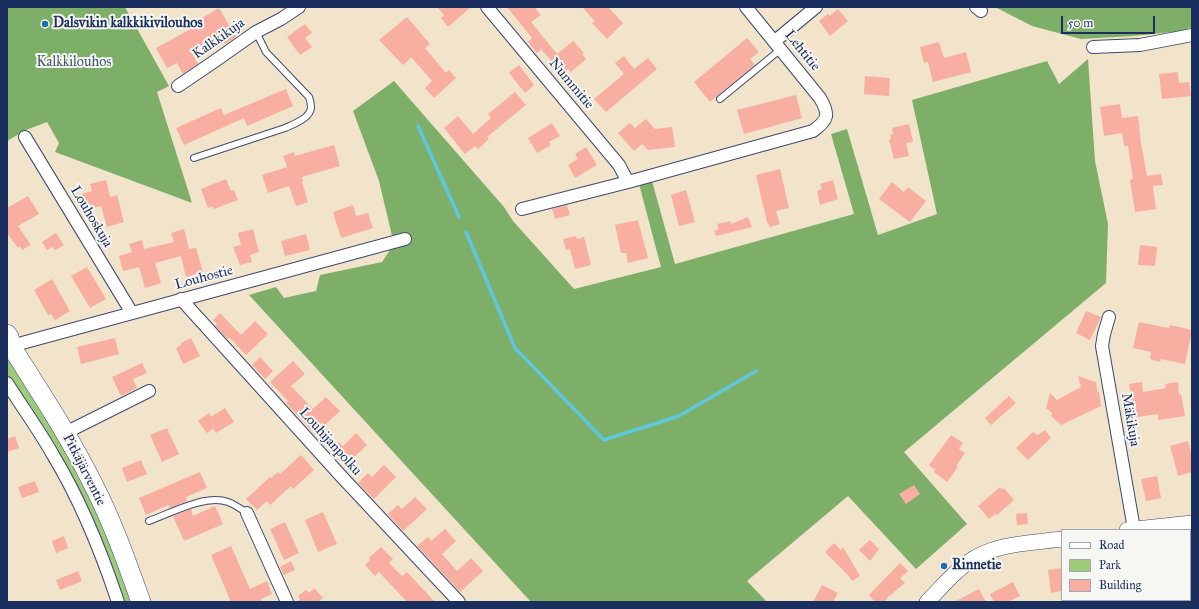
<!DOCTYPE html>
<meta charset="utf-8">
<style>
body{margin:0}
#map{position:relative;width:1199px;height:609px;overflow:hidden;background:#f2e3cb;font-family:"IM FELL Great Primer",serif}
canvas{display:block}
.frame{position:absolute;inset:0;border:8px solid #1b2f5e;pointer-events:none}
.legend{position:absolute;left:1061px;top:529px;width:130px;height:72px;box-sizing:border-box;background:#f6f6f2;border:1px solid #9ea6b7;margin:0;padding:5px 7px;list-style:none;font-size:12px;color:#1b2f5e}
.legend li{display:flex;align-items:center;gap:8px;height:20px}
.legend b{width:20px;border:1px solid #9ea6b7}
.scale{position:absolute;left:1061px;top:16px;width:94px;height:18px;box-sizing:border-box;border:2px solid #1b2f5e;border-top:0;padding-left:5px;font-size:12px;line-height:14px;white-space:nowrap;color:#1b2f5e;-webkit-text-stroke:3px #f6f6f2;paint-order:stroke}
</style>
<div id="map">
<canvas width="1199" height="609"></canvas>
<div class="frame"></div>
<ul class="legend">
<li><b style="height:5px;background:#fff"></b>Road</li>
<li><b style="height:11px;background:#9ecb78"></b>Park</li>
<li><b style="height:11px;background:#f8aea1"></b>Building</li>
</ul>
<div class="scale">50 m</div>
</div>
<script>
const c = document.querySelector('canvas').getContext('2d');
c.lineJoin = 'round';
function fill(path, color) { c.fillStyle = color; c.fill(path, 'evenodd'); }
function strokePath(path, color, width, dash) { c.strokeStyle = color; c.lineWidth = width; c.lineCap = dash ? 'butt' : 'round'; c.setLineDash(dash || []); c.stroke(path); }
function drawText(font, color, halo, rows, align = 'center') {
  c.font = font + ' "IM FELL Great Primer",serif'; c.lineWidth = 4; c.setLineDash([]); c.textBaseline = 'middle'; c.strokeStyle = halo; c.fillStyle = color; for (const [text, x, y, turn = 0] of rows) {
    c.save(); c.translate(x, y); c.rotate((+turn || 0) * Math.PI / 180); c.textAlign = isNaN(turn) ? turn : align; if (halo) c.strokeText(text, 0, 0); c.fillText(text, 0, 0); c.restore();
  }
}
fill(new Path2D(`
 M7,358L58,434L106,532L131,602H123L55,451L7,374Z`), '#9ecb78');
fill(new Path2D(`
 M7,7H125L169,86L157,92L192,203L55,152L59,143L47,122L26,130L7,141Z
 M995,7H1192V27L1181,31L1133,36L1081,39L1032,26Z
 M1088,59L1095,161L1108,224L1106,283L904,452L967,524L916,569L848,496L747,581L767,602H531L249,295L276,287L284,298L316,291L320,275L382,262L392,247L393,240L379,181L353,111L394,81L504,207L513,221L574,289L661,267L639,184L652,181L675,264L854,214L831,134L847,129L878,235L937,214L912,100L1047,61L1059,84Z`), '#7eaf68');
strokePath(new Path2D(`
 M418,126L459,217
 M466,232L515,348L604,440L679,416L756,371`), '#5fc7db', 3.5);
fill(new Path2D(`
 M437,7H471L448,27L441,18L444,15Z
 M507,7H534L541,15L531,22L557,54L573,41L584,53L582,54L586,59L571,72L568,69L563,74L541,49L537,53L528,42L532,38Z
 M582,7H608L623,23L607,39L592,23L595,21Z
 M219,8L236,37L225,44L219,35L191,51L198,64L183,74L177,63L167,68L156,48L196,26L194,23Z
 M838,9L848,21L830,36L819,21L828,14L830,16Z
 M407,17L430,44L425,48L446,73L449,70L456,78L434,98L425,88L432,81L412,58H411L403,65L379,40Z
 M305,24L312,33L305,38L312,47L300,55L287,37Z
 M747,38L759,52L750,59L755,65L710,102L694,82Z
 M939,42L944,58L966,52L971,72L933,82L928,62L924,63L920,47Z
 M624,56L634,69L648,58L657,69L606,112L594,99L624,74L615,63Z
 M519,65L534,85L525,93L509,73Z
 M1178,72L1179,83L1189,82L1191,96L1162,99L1159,74Z
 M865,76L890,78L889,96L864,94Z
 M286,89L293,106L247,126L244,118L184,145L176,128L221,108L224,115Z
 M515,92L526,105L487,137L489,139L478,149L475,146L465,154L444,128L458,116L473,134L491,118L488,114Z
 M796,95L802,118L744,134L737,110Z
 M1120,104L1122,118L1138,116L1141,144L1147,176L1161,174L1163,185L1153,186L1156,209L1135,212L1130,180L1133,179L1128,146H1124L1122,133L1104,136L1100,107Z
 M646,119L655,129L672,127L675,147L648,150L642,144L634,151L618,133L630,123L635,128Z
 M552,123L560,136L549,142L551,145L537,153L528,138Z
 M909,124L913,142L906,143L909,156L894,159L889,140L891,139L890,135L893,134L892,128Z
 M334,145L340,166L302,177L303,181L302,182L308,202L296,206L289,186L268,193L262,175L287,167L283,156L294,152L295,156Z
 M586,147L597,165L575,178L568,165L578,159L575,154Z
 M780,169L789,208L776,211L780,224L770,227L767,222L756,175Z
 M226,179L231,191L234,190L238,200L214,209L213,206L208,208L201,189Z
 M106,180L110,197L117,195L124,222L107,227L101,206L87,210L82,194L92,191L90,184Z
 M833,180L838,199L820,205L817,191L822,189L820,184Z
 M892,182L904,192L908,187L926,201L910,222L879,199Z
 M686,190L695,222L679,226L671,195Z
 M28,196L39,214L18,226L31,245L22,250L20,246L18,248L7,233V208Z
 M353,205L356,216L368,213L373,228L341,238L333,212Z
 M567,205L570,215L555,219L552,209Z
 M748,217L752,227L716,236L714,231L719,229L717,224L730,221L731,224Z
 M638,220L648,258L628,263L626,253H621L615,225Z
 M184,229L189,249L196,248L203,272L186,277L181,256L155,263L161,283L145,288L139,267L123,271L119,256L132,252L129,244L142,240L144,249L174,242L171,233Z
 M253,229L259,252L250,255L252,262L240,265L233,247L241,245L238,233Z
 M56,233L64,245L55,250L53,247L47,250L42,242Z
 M306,234L310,250L285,256L281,241Z
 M576,236L577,239L584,237L591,265L575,269L570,249L566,250L563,239Z
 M1140,245L1157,247L1155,266L1138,265Z
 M87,267L106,299L90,308L71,276Z
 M52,279L70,311L55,320L51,314L48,315L34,290Z
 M1086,311L1101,317L1090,340L1076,333Z
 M220,313L241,335L255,321L268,334L246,355L230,338L228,339L215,326L217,324L213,320Z
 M1139,322L1169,328L1170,325L1192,330L1185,364L1161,359L1160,362L1150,359L1151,352L1133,348Z
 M115,338L119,354L81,364L77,347Z
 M191,338L200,356L183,364L176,348L181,345V343Z
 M260,357L273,371L265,379L252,365Z
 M293,361L305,374L291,386L313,409L326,397L340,411L315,434L286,403L288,401L270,382Z
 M142,363L147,373L133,379L137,388L121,396L112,377Z
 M1078,376L1096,382L1097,391L1099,392L1101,406L1061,425L1051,416L1052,413L1046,408L1050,393L1057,400L1081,387Z
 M1142,382L1143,392L1166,388L1165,384L1178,382L1179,395L1181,394L1185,416L1158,420V414L1131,418L1128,398L1131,397L1129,384Z
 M1009,396L1016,403L991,425L985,418Z
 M225,408L234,422L216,433L213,429L207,433L198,421L209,413L211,417Z
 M167,428L179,454L162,462L150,435Z
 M1045,430L1051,438L1028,460L1016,448L1033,432L1038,435Z
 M356,433L367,445L345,466L330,450L339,442L343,446Z
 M951,435L963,443L959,449L965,453L956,466L958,467L947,482L934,472L935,470L929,465Z
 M15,436L19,448L7,452V439Z
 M1188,441L1192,457V472L1178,476L1170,446Z
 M301,455L314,470L293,489L291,486L270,505L267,501L257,510L246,499L270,477L271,478L278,472L280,474Z
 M141,460L147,474L127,482L122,468Z
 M384,465L396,477L374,499L358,483L368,473L372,477Z
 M200,472L207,488L186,497L187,501L170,508L168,505L146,515L139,498Z
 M1157,476L1161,498L1146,501L1141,479Z
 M35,481L39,492L22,498L18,487Z
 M914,485L920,494L906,504L899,494Z
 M1000,487L1002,489L1004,488L1014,500L997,515L995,514L989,519L978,506Z
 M415,497L427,509L403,531L388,514L398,505L402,509Z
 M215,506L223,524L184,541L173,516L191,509L193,516Z
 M323,512L337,544L318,552L305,520Z
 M1027,513L1028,524L1017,525L1016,514Z
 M285,522L299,553L284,560L270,529Z
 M445,529L456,541L442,554L457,571L471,558L483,571L460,592L417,546L428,537L431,541Z
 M64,536L68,548L56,553L52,541Z
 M870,540L879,549L870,561L859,550Z
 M834,543L841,550L843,547L860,576L852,581L848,575L825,552Z
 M231,546L250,589L267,581L272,594L261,599L262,602H231L211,555Z
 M381,547L393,559L389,563L402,576L407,572L435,602H407L379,572L375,576L365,565L370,560L369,558Z
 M291,561L295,570L284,575L280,567Z
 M900,563L908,571L900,578L905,583L888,597L885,602H875L869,595Z
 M1062,568V591L1051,593L1048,570Z
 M78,571L82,581L60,590L56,580Z
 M1013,582L1020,596L1008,602H994L990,594Z
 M822,585L838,593L833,602H813Z
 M314,588L323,598L318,602H297L300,599L298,596L306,590L309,593Z
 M979,589L986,602H954Z`), '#f8aea1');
const service = new Path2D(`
 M720,99L781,49
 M194,158L285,128C294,124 311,118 311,107C311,104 310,100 309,97L266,52L256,32
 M149,521C171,513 205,494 228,502C234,504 241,509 247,513`);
const minor = new Path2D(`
 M487,7L619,165L628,182L813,131C828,120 830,115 820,98L746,7
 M976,7L981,11
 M775,41L816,7
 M1093,47L1140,45L1192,35
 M178,86L212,63L256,32L281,19L299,7
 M25,137L132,313
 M522,209L628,182
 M181,299L341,476L459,602
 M1109,317L1104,334L1102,346L1134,529
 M11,346L405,239
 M7,383C22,407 39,430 53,455C81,501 101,551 118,602
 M66,434L75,428L149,391
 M247,513L287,602
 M1099,600V602`);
const tertiary = new Path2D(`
 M1127,530L1192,523
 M927,602C940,589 952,574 967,563C993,543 1031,543 1062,539`);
const primary = new Path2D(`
 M7,334L9,337L11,346C40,392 70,437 94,486C113,523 127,563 141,602`);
strokePath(service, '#3b4a6e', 8);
strokePath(minor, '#3b4a6e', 14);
strokePath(tertiary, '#3b4a6e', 16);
strokePath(primary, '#3b4a6e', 20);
strokePath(service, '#fff', 6);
strokePath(minor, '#fff', 12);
strokePath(tertiary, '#fff', 15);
strokePath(primary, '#fff', 19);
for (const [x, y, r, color] of [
 [45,24,4,"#1f6fb2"],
 [944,566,4,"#1f6fb2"]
]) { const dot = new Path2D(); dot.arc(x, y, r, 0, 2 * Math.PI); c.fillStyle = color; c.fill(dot); strokePath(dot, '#f6f6f2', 1.5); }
drawText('bold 14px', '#1b2f5e', '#f6f6f2', [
 ["Dalsvikin kalkkikivilouhos",53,24],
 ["Rinnetie",952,566]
], 'left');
drawText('14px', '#1b2f5e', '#f6f6f2', [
 ["Kalkkikuja",219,39,-35],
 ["Lehtitie",802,51,51],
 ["Nummitie",571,84,50],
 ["Louhoskuja",91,217,59],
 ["Louhostie",204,278,-15],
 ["Mäkikuja",1130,420,80],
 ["Louhijanpolku",330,442,48],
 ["Pitkäjärventie",84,470,63]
]);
drawText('14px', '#3c5664', '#f6f6f2', [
 ["Kalkkilouhos",74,63]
]);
</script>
